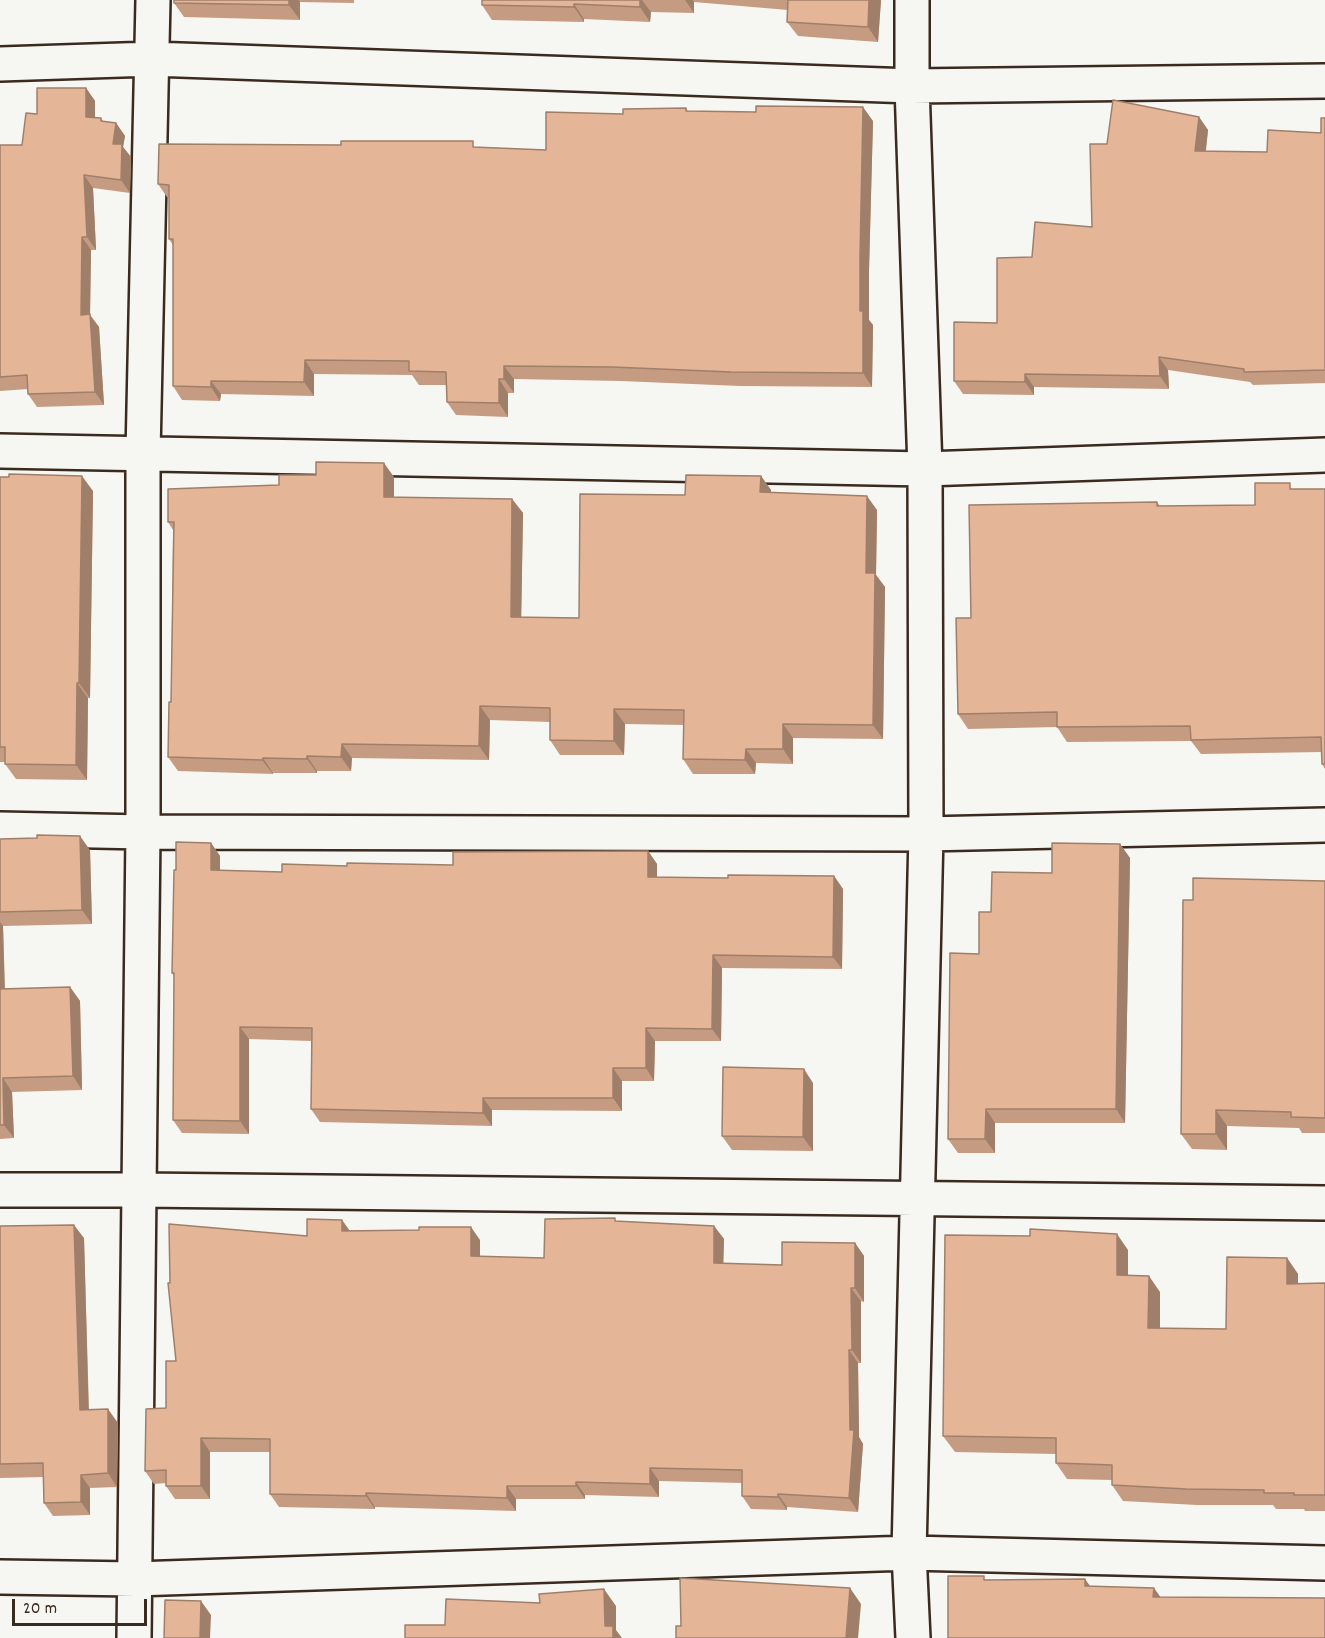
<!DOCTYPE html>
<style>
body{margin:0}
#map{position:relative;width:1325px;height:1638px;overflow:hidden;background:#f6f6f2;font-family:Dekko,sans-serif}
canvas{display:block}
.scale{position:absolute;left:12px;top:1599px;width:135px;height:27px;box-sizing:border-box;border:3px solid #3b2a1e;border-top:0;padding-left:8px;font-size:18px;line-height:21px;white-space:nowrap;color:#3b2a1e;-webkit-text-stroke:4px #f6f6f2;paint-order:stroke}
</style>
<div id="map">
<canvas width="1325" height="1638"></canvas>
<div class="scale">20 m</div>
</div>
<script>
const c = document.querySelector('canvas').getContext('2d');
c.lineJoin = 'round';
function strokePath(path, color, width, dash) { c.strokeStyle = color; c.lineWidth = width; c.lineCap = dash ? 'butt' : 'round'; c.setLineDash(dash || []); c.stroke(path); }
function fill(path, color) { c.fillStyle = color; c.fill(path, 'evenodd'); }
const minor = new Path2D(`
 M912,0V86L925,469L926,834L909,1553L913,1638
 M0,64L152,59L912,86L1325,81
 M0,451L925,469L1325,455
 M0,829L143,832L926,834L1325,825
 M0,1190H140L1325,1203
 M0,1577L135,1579L909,1553L1325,1563
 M134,1638L143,832V453L153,0`);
strokePath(minor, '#3b2a1e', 38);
strokePath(minor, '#f6f6f2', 33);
fill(new Path2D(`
 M174,0H354V3L300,2V20L184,17L174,3Z
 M482,0H881L878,42L798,36L787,22L788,10L694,2V13L651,12L650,22L584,19V22L492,20L482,5Z
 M86,88L95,101V118H101L103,121L116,123L125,136L123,147L131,157L130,193L93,188L96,250H91L90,315L99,327L104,405L37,407L28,394V389L0,391V145H22L37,114Z
 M686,108L688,111L873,121L869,270V320L873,325L872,387L740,386L621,381L514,379V393H508V417L456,415L447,402L446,385H419L412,375L314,374V396L221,394L220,401L182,400L173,386V245L169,239V198L167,197L158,184L477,147L546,150L623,114Z
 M1199,117L1208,130L1206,151L1267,152L1321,133L1325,118V383L1253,385L1250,382L1168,370L1169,389L1034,387V395L963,394L954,381L997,323L1032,257L1092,227L1107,144Z
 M761,476L771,490V493L877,510L876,575L885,587L883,739L793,738V764L756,763L755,774H693L683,759L684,725L625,724L624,755H560L550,740V722L490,720L489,760L352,758L351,771H317V773H273V774L178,771L168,757L171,702L173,530L168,522L279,485L394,477V497L512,499L523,513L521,617L579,618L685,495Z
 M0,477L93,491L90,698H88L87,780L16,779L5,764V762H0Z
 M1295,489H1325V769L1322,764L1321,752L1201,754L1191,741L1067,742L1057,727L968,729L958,714L971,618L1157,502L1160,506L1255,505Z
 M0,839L90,850L92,924L3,926L5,989L70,987L80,1001L82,1090L12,1092L14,1138L0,1139Z
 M211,843L220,856V871L282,872L347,866L453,865L648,851L657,864V877L728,878L834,876L843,889L842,969L722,968L721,1041H655L654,1081H622V1111L492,1110V1126L320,1122L311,1109V1041L249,1039V1134L182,1133L173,1120L174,976L172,973L176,870Z
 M1120,844L1130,858L1125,1123H995V1153H958L948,1139L979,954L1052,873Z
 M1325,881V1133H1302L1299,1128L1227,1126V1150L1192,1149L1181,1134L1193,900Z
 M813,1083V1151L732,1150L722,1136Z
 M342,1220L350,1231L480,1240V1257L544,1258L617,1221L714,1226L724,1239L723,1264L782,1265L855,1243L864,1256V1302L861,1301V1363H858L859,1437L863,1444L858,1512L787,1507V1510L751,1509L742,1496V1483L659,1481V1497L585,1495V1499H516V1511L375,1507V1509L279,1507L270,1494V1452H210V1499H175L166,1486V1483L154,1484L145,1471L166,1408L176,1361Z
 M0,1226L84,1238L89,1410L118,1423L117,1487L90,1488V1515L53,1516L44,1503V1477L0,1478Z
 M1128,1250V1275L1160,1292V1328L1226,1329L1287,1258L1298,1274V1283H1325V1511H1305L1304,1509H1276L1273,1505H1197L1123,1501L1112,1485V1480L1067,1479L1056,1463V1454L955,1452L943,1436Z`), '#c59c82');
fill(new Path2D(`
 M289,0H299L300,2V20L289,5Z
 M640,0H642L651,12L650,22L640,7Z
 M685,0H693L694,2V13Z
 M869,0H881L878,42L868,27Z
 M574,4L584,19V22L574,7Z
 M86,88L95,101V130L86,117Z
 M863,107L873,121L869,270V320L873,325L872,387L863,373L860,311V257Z
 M1199,117L1208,130L1204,164L1195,151Z
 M116,123L125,136L123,147L131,157L130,193L121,180L113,144Z
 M84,175L93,188L96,250L87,237Z
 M82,237L91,250L90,315L99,327L104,405L95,392L81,315Z
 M1159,357L1168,370L1169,389L1160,376Z
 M305,360L314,374V396L304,382Z
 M504,366L514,379V393L504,379Z
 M1025,374L1034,387V395L1025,382Z
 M499,379L508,393V417L499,403Z
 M211,381L221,394L220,401L211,387Z
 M384,463L394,477V511L384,497Z
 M82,476L93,491L90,698L79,683Z
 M761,476L771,490L770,507L760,492Z
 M867,496L877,510L876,575L885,587L883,739L873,725L866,573Z
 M512,499L523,513L521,631L511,617Z
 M77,683L88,698L87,780L76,765Z
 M480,706L490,720L489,760L479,746Z
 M614,709L625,724L624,755L614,741Z
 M783,724L793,738V764L783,749Z
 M342,744L352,758L351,771L341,757Z
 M746,749L756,763L755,774L745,760Z
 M307,756L317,771V773L307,759Z
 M263,758L273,773V774L262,760Z
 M80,836L90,850L92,924L82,910Z
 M211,843L220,856V883L211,870Z
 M1120,844L1130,858L1125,1123L1116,1109Z
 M648,851L657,864V890L648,877Z
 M834,876L843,889L842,969L833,957Z
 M0,922L3,926L5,1003L0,996Z
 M713,955L722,968L721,1041L712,1029Z
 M70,987L80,1001L82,1090L73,1076Z
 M240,1027L249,1039V1134L240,1121Z
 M646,1028L655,1041L654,1081L646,1068Z
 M613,1068L622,1081V1111L613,1098Z
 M804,1069L813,1083V1151L803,1137Z
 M3,1078L12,1092L14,1138L4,1125Z
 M483,1098L492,1110V1126L483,1113Z
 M986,1109L995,1123V1153L985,1139Z
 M1216,1110L1227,1126V1150L1216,1134Z
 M342,1220L351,1233L342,1231Z
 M74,1225L84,1238L89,1424L80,1410Z
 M714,1226L724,1239L723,1276L714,1263Z
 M471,1227L480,1240V1270L471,1256Z
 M1117,1234L1128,1250V1291L1117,1275Z
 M855,1243L864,1256V1302L855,1288Z
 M1287,1258L1298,1274V1299L1287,1284Z
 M1149,1276L1160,1292V1344L1148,1328Z
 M851,1288L861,1301V1363L852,1350Z
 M849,1350L858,1363L859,1437L863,1444L858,1512L849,1498Z
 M108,1409L118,1423L117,1487L108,1473Z
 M201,1438L210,1452V1499L201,1486Z
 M650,1468L659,1481V1497L650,1484Z
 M81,1475L90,1488V1515L81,1502Z
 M576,1482L585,1495V1499L576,1486Z
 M507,1486L516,1499V1511L507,1498Z
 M366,1493L375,1507V1509L366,1496Z
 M778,1494L787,1507V1510L778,1497Z
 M1085,1579L1095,1593L1085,1586Z
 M850,1588L861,1604L858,1638H846Z
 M1154,1588L1164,1602L1153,1597Z
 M604,1589L616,1606V1630L622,1638H613L605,1626Z
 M201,1601L211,1615L210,1638H200Z`), '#a07f6a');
const building = new Path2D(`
 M174,0H289V5L174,3Z
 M482,0H640V7L574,4V7L482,5Z
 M788,0H869L868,27L787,22Z
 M37,88H86V117L101,118V121L116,123L113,144H122L121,180L84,175L87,237H82L81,315L90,314L95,392L28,394L27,375L0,377V145H22L26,113L37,114Z
 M1113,100L1199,117L1195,151L1267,152L1268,130L1321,133V118H1325V370L1244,372V369L1159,357L1160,376L1025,374V382L954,381V322L997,323V258L1032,257L1035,222L1092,227L1090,144H1107Z
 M756,106L863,107L860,257V311H863V373L731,372L612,367L504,366V379H499V403L447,402L446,372L409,371V361L305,360L304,382L211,381V387L173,386V239H169V185L158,184L159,144L341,145V141H473V147L546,150V112L623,114V109L686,108V111L756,112Z
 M316,462L384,463V497L512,499L511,617L579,618L580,494L685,495L686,475L761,476L760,492L867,496L866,573H875L873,725L783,724V749H746L745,760L683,759L684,710L614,709V741L550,740V708L480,706L479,746L342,744L341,757L307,756V759L263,758L262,760L168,757L169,702H171L174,522H168V489L279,485V475H316Z
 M9,474L82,476L79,683H77L76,765L5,764V747H0V477H9Z
 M1255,483H1290V489H1325V764H1322L1321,737L1191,740L1190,726L1057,727V712L958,714L956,618H971L969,505L1157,502V506L1255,505Z
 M37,835L80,836L82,910L0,912V839L37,838Z
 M176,842L211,843V870L282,872V864L347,866V863L453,865V852L648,851V877L728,878V875L834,876L833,957L713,955L712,1029L646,1028V1068H613V1098H483V1113L311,1109L312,1028L240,1027V1121L173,1120L174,973H172L174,870H176Z
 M1052,843L1120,844L1116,1109H986L985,1139H948L950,953L979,954V912H991L992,872L1052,873Z
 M1193,878L1325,881V1118L1291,1117V1112L1216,1110V1134H1181L1183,900H1193Z
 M70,987L73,1076L3,1078L4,1125H0V989Z
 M723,1067L804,1069L803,1137L722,1136Z
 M615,1218V1221L714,1226V1263L782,1265V1242L855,1243V1288H851L852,1350H849L850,1430H854L849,1498L778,1494V1497L742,1496V1470L650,1468V1484L576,1482V1486H507V1498L366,1493V1496L270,1494V1439L201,1438V1486H166V1470L145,1471L146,1409L166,1408V1361H176L168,1283H170L169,1224L307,1236V1219L342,1220V1231L419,1230V1227H471V1256L544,1258L545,1219Z
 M74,1225L80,1410L108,1409V1473L81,1475V1502L44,1503L43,1463L0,1464V1226Z
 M1030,1229L1117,1234V1275L1149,1276L1148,1328L1226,1329L1227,1257L1287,1258V1284L1325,1283V1495H1294V1493H1264V1490L1186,1489L1112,1485V1465L1056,1463V1438L943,1436L945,1235L1030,1236Z
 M948,1576H984V1580L1085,1579V1586L1154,1588L1153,1597L1325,1598V1638H948Z
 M680,1578L850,1588L846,1638H676V1626H681Z
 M604,1589L605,1626H613V1638H405V1625H445L446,1599L540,1603L539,1594Z
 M165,1600L201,1601L200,1638H164Z`);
fill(building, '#e5b597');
strokePath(building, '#a07f6a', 1.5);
</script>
